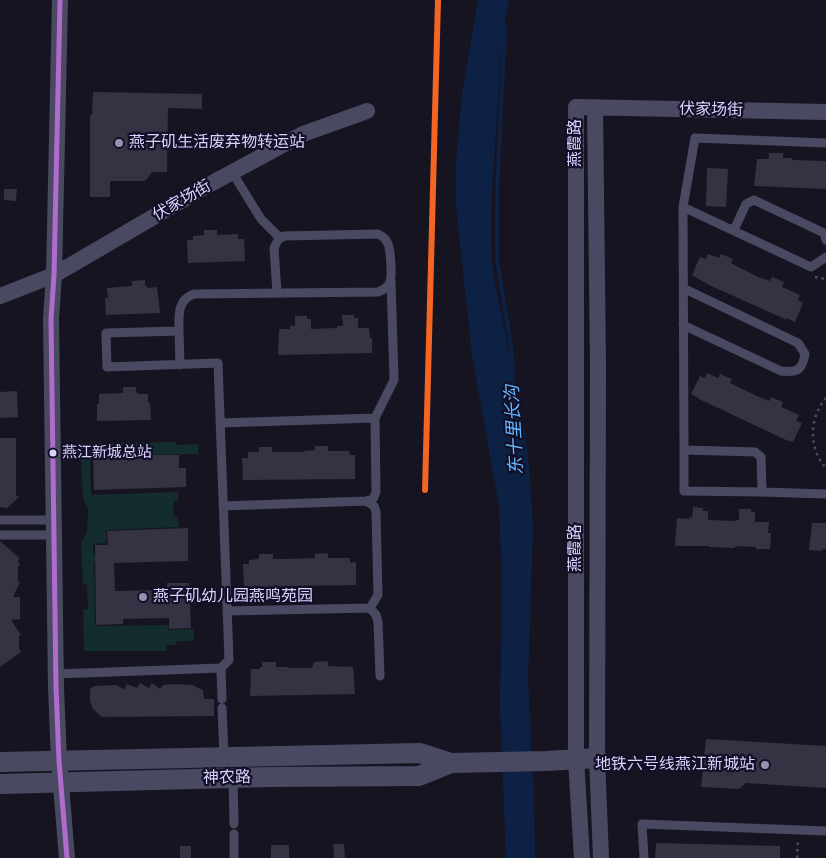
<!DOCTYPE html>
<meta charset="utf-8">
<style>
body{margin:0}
canvas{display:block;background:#161421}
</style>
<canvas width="826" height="858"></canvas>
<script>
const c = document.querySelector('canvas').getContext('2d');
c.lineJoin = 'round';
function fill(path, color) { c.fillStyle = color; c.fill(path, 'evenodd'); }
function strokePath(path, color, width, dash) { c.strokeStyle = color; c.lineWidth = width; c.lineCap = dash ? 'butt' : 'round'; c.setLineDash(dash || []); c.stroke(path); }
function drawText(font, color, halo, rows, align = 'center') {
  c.font = font + ' Helvetica,"Noto Sans SC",sans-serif'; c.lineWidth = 4.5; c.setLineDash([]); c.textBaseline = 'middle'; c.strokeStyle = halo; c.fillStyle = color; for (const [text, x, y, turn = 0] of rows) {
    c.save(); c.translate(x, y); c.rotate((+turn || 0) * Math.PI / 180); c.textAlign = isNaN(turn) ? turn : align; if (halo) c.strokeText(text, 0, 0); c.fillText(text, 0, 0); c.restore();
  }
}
fill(new Path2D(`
 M175,442L176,445L198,444V454L90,455L91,495L178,492V501H173L174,517H178L179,527L106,530V543L93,544V555H106V561L94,562L95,626L168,625L169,630L194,629V641H177L176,645H166V651H84L83,609H88L87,585L83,584L81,542L87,533L88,509L83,499L80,443Z`), '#132c2d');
fill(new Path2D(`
 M478,0H509C500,42 499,87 496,130C493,178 489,224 493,272L525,433L529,465L533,528L528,680L534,799L535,858H506L500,705L502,581L499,506L472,355L456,206V161L462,94Z`), '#0d2144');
strokePath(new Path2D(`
 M505,27L497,191V260L511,346L513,376`), '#0d2144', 4);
fill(new Path2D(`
 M93,92L202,94V109L168,108L167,172H152L147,179L144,181H110V197H90V115H92Z
 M769,153H783V158H792V160L826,161V189L754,186L757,159H767L769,158Z
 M707,168L728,169L726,207L706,206Z
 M4,189H17L16,201L4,200Z
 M204,230H217V235L238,234V239H244L245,261L188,263L187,240H193V236L204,235Z
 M708,254L719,258L721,254L733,259L731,263L758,277L770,281L772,277L784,282L782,287L800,295L798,300L803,303L795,322L787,318V320L709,285L692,275L700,257L706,259Z
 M145,280V286H147V288L157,287L160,313L106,315L105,298H108L107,288L132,286V281Z
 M342,315H354V318H358V328H369L370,338H372V353L278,355L279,329H290V326H295V316H307V319H311V329L337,328V326H343Z
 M707,373L718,378L720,374L732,379L730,383L759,397L769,401L771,397L783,402L781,407L799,415L796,421L802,423L793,442L786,440L697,398V397L691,394L700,376L705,378Z
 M123,387H136V392L139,394H148V403H150L151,420L97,421V404H99V394L123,393Z
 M17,391L18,417L0,418V392Z
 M0,438H16V495L19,497L7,508L0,507Z
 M315,446H328V451H349L350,455H355V479L243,480L242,458H248V452H259V447H272V452H304V451L315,450Z
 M123,455H179V468H186V487L94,490L93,458L123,457Z
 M693,507L703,508V511H708V520L736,521V520H739V509H751V512H755V522H769L768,533H771L770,549H756V547L735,546V548L709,547V546H675L677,518L689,519V517L692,518Z
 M812,523H826V549H822L823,551L809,550Z
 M188,528V561L114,563L115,591L167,590V583H189L191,628L169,629V618L123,619V624L96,625L95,545H108L107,531Z
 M0,541L19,558L18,562L20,565L18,567V581L20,582L13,597H20V619L11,620L21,635L19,636V649L21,652L0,667Z
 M328,553V558H350V563L356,562V585L244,587L243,564H249V560L259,559V554H273V559H285L315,558V554Z
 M328,661V666L353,667L355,694L250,696L251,669H260V667H262V662H276V667H288V668H312L314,662Z
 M140,683L149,688L152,683L160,689L163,685L176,684L189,685L190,684L203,690L204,699H214V716L102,717L93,709L90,701V689L94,686L117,685L124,690L127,684L137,688Z
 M706,739L826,746V788L746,783L739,789L701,787Z
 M656,843L780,846V858H655Z
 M333,844H344L345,858H334Z
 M271,845H289V858H271Z
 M180,846H191V858H180Z`), '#343243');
strokePath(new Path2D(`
 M815,277L826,279
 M826,398C809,418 808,448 826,468
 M797,858L798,840`), '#44505f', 2.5, [2.5, 4]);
strokePath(new Path2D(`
 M826,143L695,138L683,207L684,450L755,452L761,457L762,492L826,494
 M232,172L261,219L280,238
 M683,207L811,267L826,257
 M734,230L746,204L754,200L824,233L826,240
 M683,288L798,343L805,354C802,370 798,373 781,371L683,325
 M179,331C179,315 177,300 194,294L378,292C384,290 388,287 390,282C392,275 391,248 387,242C385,238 382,236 378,234L284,236L278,240L274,248L277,293
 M180,365L179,331L106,333L107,367L218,363L229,660L221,668L222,699
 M220,423L375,418L394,380L391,281
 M684,450V491L762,492
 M223,506L366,501L373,499L376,492L375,418
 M0,520H54
 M0,535H54
 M370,608L376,615L378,622L380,676
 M227,611L370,608L378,595L376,512L374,506L366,501
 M56,674L221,668
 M222,708L224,757
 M233,778L234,824
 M234,834V858
 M644,858L642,824L826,831`), '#4a4962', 9);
strokePath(new Path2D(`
 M60,0L54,275L51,319L56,687L59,761L67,858
 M595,108L598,365L597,758L601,858
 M0,296L54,275L203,188L303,134L367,111
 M582,858L576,759V107L826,112`), '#4a4962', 16);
strokePath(new Path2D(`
 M0,762L420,753L451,763L546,761L597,758
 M0,784L270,777L419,776L451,763`), '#4a4962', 20);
strokePath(new Path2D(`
 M60,0L54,275L51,319L56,687L59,761L67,858`), '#b06ccc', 5);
strokePath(new Path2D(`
 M425,490L438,0`), '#f26522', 6);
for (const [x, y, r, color] of [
 [119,143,5,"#9591b1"],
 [53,453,4.5,"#d9d4ff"],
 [143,597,5,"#9591b1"],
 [765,765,5,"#9591b1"]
]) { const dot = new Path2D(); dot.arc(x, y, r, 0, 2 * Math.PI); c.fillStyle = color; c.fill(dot); strokePath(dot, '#130f26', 2); }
drawText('15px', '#d9d4ff', '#130f26', [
 ["燕江新城总站",62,453]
], 'left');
drawText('16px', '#d9d4ff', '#130f26', [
 ["伏家场街",711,110,1],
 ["燕霞路",576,143,-90],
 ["伏家场街",182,201,-30],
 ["燕霞路",576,548,-90],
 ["神农路",227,778,-1]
]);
drawText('16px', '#d9d4ff', '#130f26', [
 ["燕子矶生活废弃物转运站",129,143],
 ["燕子矶幼儿园燕鸣苑园",153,597],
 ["地铁六号线燕江新城站",755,765,"right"]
], 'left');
drawText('italic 18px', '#62b6ff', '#130f26', [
 ["东十里长沟",515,430,-93]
]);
</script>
